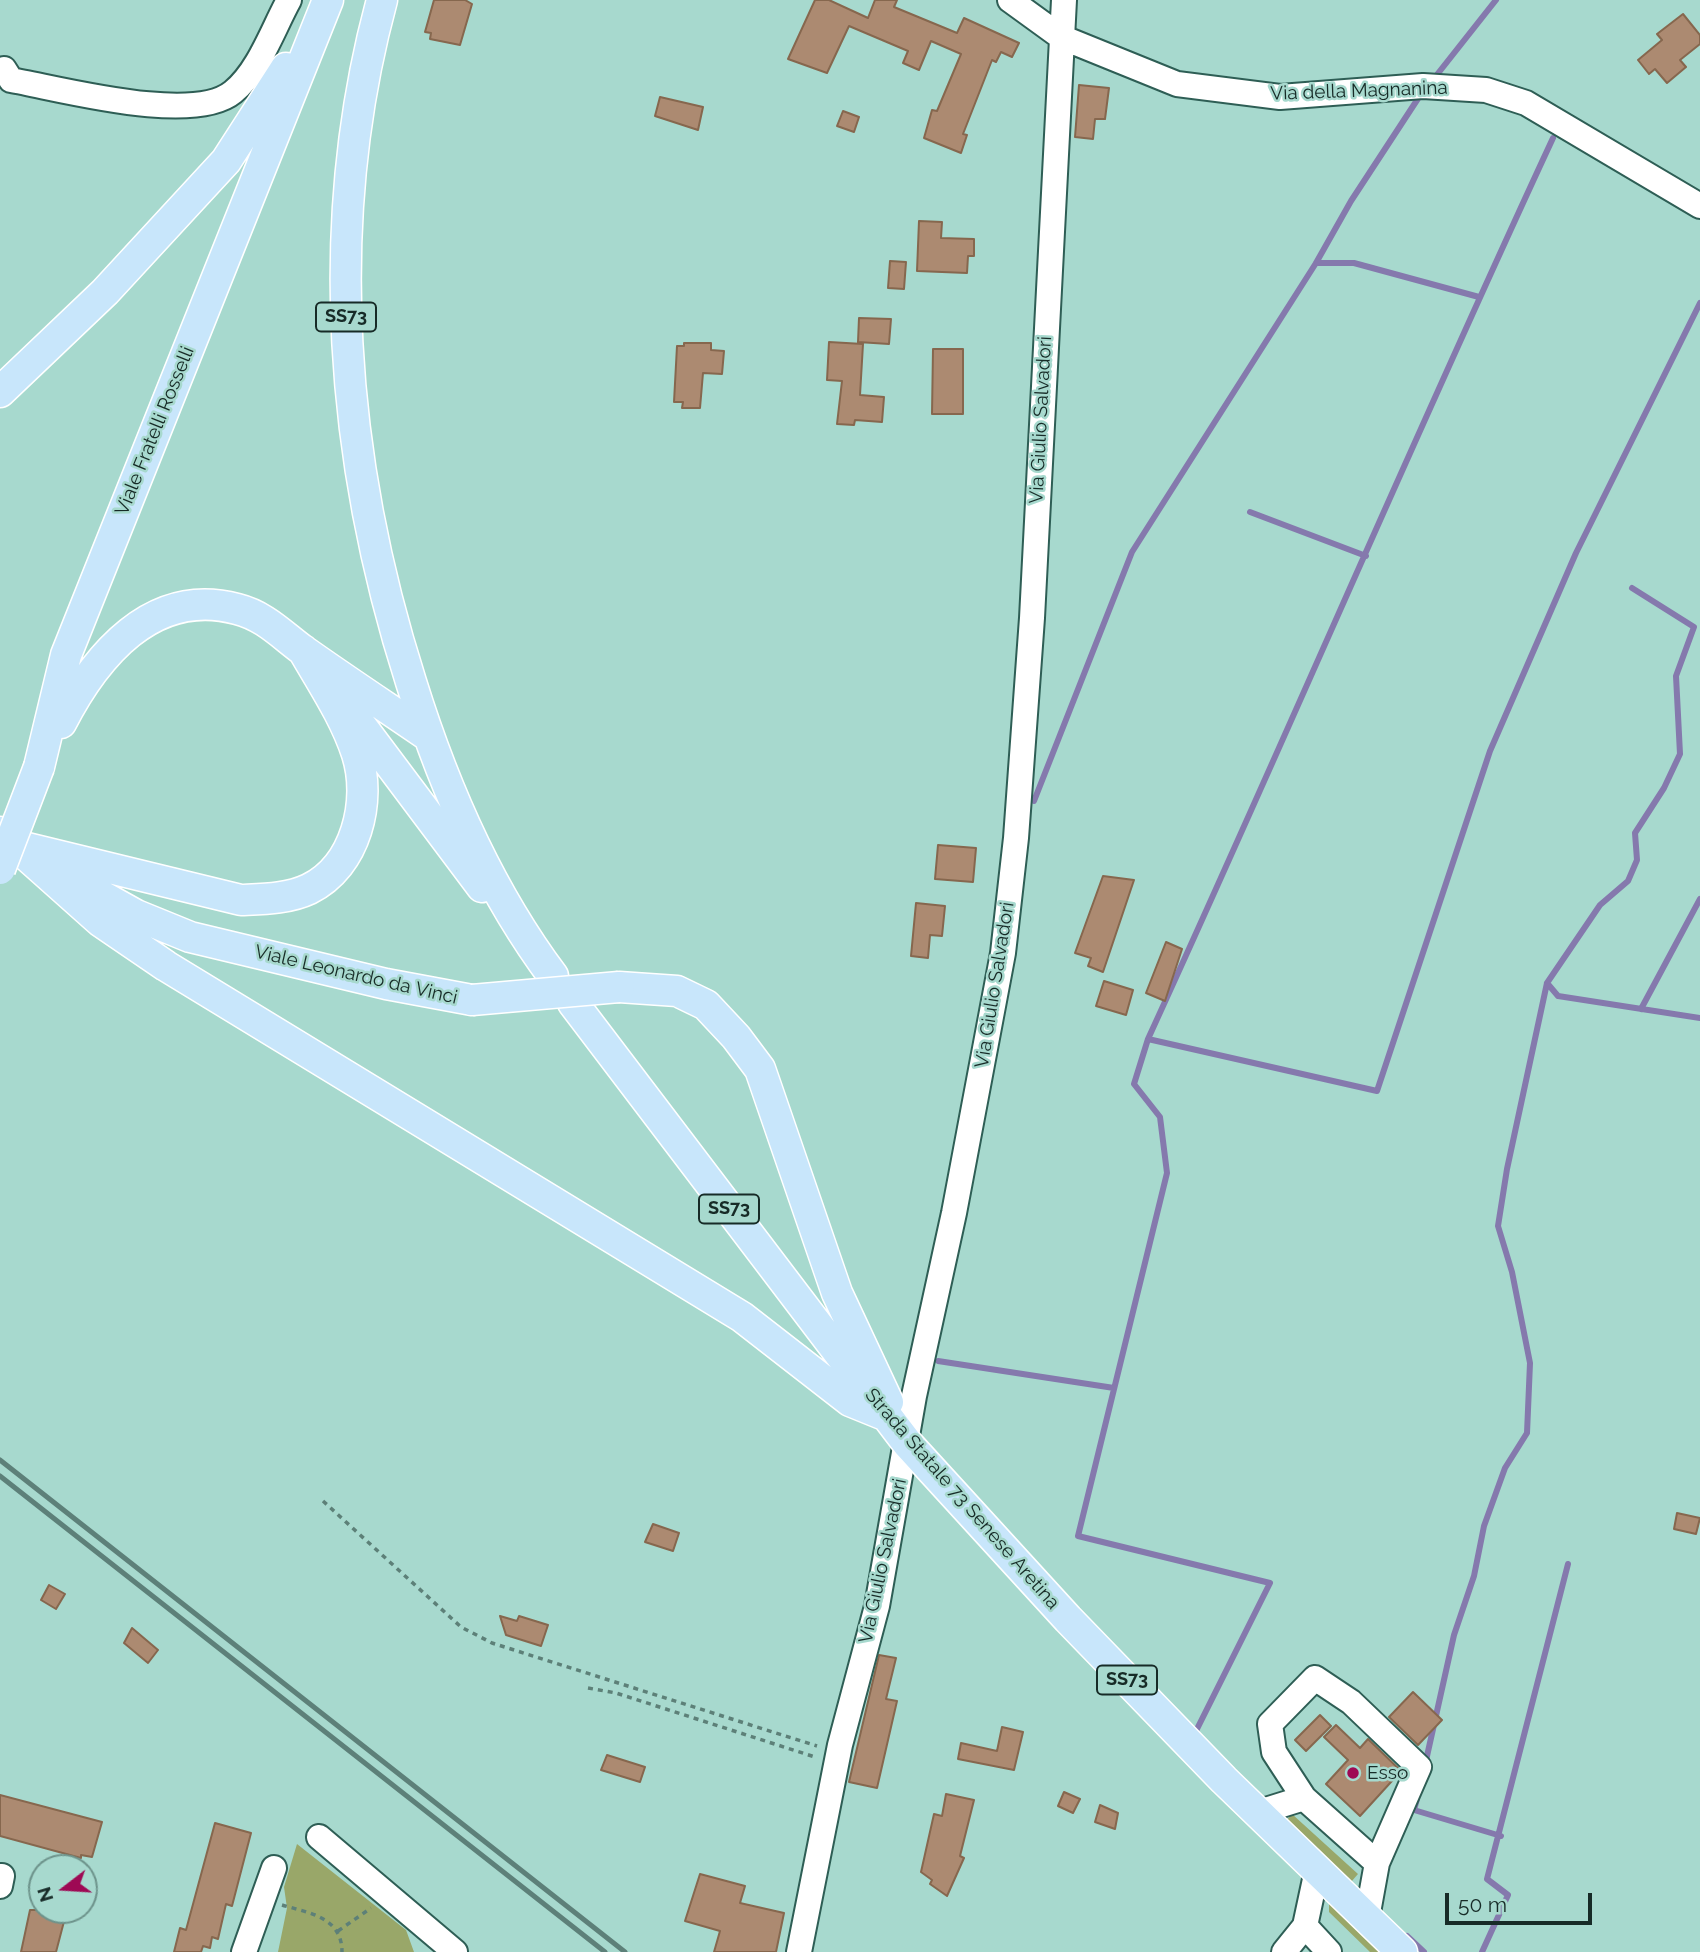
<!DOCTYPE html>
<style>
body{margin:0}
#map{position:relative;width:1700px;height:1952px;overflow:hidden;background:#a7d9ce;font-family:Raleway,sans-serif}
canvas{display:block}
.north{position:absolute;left:28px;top:1854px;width:70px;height:70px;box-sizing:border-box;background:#a7d9ce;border:2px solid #6d938b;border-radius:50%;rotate:253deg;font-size:19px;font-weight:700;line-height:28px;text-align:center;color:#172b27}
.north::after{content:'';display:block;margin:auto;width:24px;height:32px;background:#9e0954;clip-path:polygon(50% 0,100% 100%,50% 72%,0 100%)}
.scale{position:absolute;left:1445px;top:1893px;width:147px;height:32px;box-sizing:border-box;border:4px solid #172b27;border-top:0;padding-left:9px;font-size:21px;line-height:24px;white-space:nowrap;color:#172b27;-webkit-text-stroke:5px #a7d9ce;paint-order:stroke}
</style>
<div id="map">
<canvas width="1700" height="1952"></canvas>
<div class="north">N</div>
<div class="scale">50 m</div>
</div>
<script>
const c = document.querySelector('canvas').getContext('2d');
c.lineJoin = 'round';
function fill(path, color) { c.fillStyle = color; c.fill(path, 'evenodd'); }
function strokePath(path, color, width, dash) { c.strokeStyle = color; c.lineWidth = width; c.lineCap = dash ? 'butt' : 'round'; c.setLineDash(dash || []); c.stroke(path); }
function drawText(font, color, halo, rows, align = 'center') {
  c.font = font + ' Raleway,sans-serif'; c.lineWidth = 5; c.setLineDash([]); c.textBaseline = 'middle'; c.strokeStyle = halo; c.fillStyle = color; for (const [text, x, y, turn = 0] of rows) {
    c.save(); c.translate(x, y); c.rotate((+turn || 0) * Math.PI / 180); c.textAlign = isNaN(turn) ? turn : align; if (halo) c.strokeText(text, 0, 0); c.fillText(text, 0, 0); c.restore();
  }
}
fill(new Path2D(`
 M1292,1814L1358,1874L1351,1882L1285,1822Z
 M297,1844L406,1930L414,1952H278L287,1908L284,1887Z
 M1329,1901L1383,1952H1370L1329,1912Z`), '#99a769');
strokePath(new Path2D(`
 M1432,81L1496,0
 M1316,263H1354L1479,297
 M1250,512L1366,556
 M1034,801L1132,552L1316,263L1351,201L1421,94
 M1547,983L1558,996L1700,1018
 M1641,1009L1700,899
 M1148,1039L1377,1091L1490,751L1576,553L1700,303
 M938,1361L1114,1388
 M1194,1735L1270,1583L1078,1536L1167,1173L1160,1117L1134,1084L1148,1039C1285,740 1414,437 1553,138
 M1425,1765L1454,1635L1474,1576L1484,1526L1505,1468L1527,1433L1530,1363L1512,1272L1498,1226L1507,1169L1547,983L1600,905L1628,881L1637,860L1635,833L1664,788L1680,754L1676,676L1694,627L1632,588
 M1417,1799L1414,1810L1501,1836
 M1407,1936L1424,1952
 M1482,1952L1508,1895L1487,1879L1568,1564`), '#8579ad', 6);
const building = new Path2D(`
 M434,0H465L472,4L460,45L430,39L431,33L425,32Z
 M815,0H829L868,18L875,0H897L894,7L957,33L964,18L1019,43L1012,57L1001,52L996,62L992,60L963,134L967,135L961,153L924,138L932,110L937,111L961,54L931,41L919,70L903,63L908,51L849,26L827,73L788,59Z
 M1683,14L1700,35V44L1680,60L1686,67L1667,83L1655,69L1649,74L1638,60L1662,40L1657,34Z
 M1079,85L1109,88L1105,119H1095L1093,139L1075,137Z
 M660,97L703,107L698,130L655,116Z
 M843,111L859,117L854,132L837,126Z
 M919,221L942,222L941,238L974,239V256H968L967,273L917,271Z
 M890,261L906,262L904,289L888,288Z
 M859,318L891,319L889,344L858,342Z
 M829,342L863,344L860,395L884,397L882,422L855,420L854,425L837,424L842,381L827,380Z
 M684,343H711V350L724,351L722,374L703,373L700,408H682L683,402H674L677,346H684Z
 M933,349H963V414H932Z
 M938,845L976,848L973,882L935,879Z
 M1103,876L1134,880L1103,972L1088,966L1091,958L1075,953Z
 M916,903L945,906L942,936L930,935L928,958L911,956Z
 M1166,942L1182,949L1165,1001L1146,993Z
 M1104,981L1133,990L1126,1015L1096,1006Z
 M1677,1513L1700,1518L1696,1534L1674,1529Z
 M653,1524L679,1533L673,1551L645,1542Z
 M49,1585L65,1594L56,1609L41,1600Z
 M500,1616L517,1621L519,1616L548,1625L541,1646L506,1635Z
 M132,1628L158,1650L148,1663L124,1643Z
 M879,1655L896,1658L886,1699L897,1701L877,1788L849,1782Z
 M1413,1692L1442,1720L1418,1745L1389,1717Z
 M1320,1715L1331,1726L1306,1751L1295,1740Z
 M1336,1725L1360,1748L1368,1739L1401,1771L1360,1816L1326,1784L1348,1760L1324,1737Z
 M1002,1727L1023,1732L1014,1770L958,1759L961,1743L997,1751Z
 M607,1755L645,1767L640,1782L601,1770Z
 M1064,1792L1080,1799L1073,1813L1058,1806Z
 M946,1794L974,1800L960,1856L964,1858L947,1896L930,1884L932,1880L921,1872L934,1814L942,1816Z
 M0,1795L102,1822L92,1857L81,1855V1858L0,1836Z
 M1100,1805L1118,1813L1115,1829L1095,1822Z
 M215,1823L251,1833L232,1906L226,1904L218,1939L212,1937L210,1948L203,1946L201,1952H174L180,1928L186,1930Z
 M700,1874L745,1886L740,1903L784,1913L776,1952H714L720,1931L685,1921Z
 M30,1910H67L56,1952H21Z`);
fill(building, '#ac8a71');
strokePath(building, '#86674e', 2);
const minor = new Path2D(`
 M1010,0L1061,37L1177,84L1280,97L1423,86L1486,90L1526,103L1700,206
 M4,69L11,80C62,89 193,125 233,92C259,71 273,29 289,0
 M1304,1798L1274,1752L1270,1724L1315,1678L1351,1702L1419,1767L1377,1863
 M1256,1813L1304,1798L1377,1863L1367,1918
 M319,1837L455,1952
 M1317,1870L1305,1926L1329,1952
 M0,1876H2L0,1886
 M244,1952L274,1868
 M799,1952L840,1745L877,1606L914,1396L954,1213L1003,953L1016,838L1032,618L1064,0
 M1284,1952L1305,1926`);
const major = new Path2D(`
 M382,0C321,224 341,463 411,682C443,785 488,889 553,976
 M0,392L105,292L226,161L286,68
 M350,711L482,887
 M61,723C95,657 152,586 237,609C265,616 282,635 304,651C345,680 386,707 427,735
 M39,767L66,655L328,0
 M0,832L100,921L166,966L742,1317L850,1401L882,1414
 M19,846L241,900C263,899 288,899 309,889C356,866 372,801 357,754C345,717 322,683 303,650
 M69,882L84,886L136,915L190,937L386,984L472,1000
 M619,987L677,991L706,1005L736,1037L760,1069L837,1293L888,1402
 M573,1003L908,1444L1068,1619L1224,1780L1402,1952`);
strokePath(minor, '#2e5e55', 28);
strokePath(major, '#fff', 33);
strokePath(new Path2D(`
 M323,1501L461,1627L492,1643L817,1746
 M588,1688L616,1693L815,1757
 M282,1905C309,1913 342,1917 342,1952
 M338,1931L371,1908`), '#5d8078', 3.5, [5, 5]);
strokePath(minor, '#fff', 24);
strokePath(major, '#c8e6fb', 30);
strokePath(new Path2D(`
 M0,1460L625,1952
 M0,1476L605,1952`), '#5d8079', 5);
const majorBridge = new Path2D(`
 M0,869L39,767
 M472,1000L619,987`);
strokePath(majorBridge, '#fff', 33, []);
strokePath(majorBridge, '#c8e6fb', 30);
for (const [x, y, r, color] of [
 [1353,1773,7,"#9e0954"]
]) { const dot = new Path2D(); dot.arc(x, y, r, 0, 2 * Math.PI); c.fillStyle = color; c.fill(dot); strokePath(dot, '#a7d9ce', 2.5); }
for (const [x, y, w] of [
 [346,317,60],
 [729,1209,60],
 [1127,1680,60]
]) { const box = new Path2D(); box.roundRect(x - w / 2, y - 14.5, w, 29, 5); c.fillStyle = '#a7d9ce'; c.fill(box); strokePath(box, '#172b27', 2); }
drawText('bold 18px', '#172b27', null, [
 ["SS73",346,317],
 ["SS73",729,1209],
 ["SS73",1127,1680]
]);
drawText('19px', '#172b27', '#a7d9ce', [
 ["Via della Magnanina",1359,91,-2],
 ["Via Giulio Salvadori",1041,420,-87],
 ["Viale Fratelli Rosselli",155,431,-68],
 ["Viale Leonardo da Vinci",356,975,13],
 ["Via Giulio Salvadori",995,985,-81],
 ["Strada Statale 73 Senese Aretina",962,1499,49],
 ["Via Giulio Salvadori",883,1561,-78]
]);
drawText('19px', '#172b27', '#a7d9ce', [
 ["Esso",1367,1773]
], 'left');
</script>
